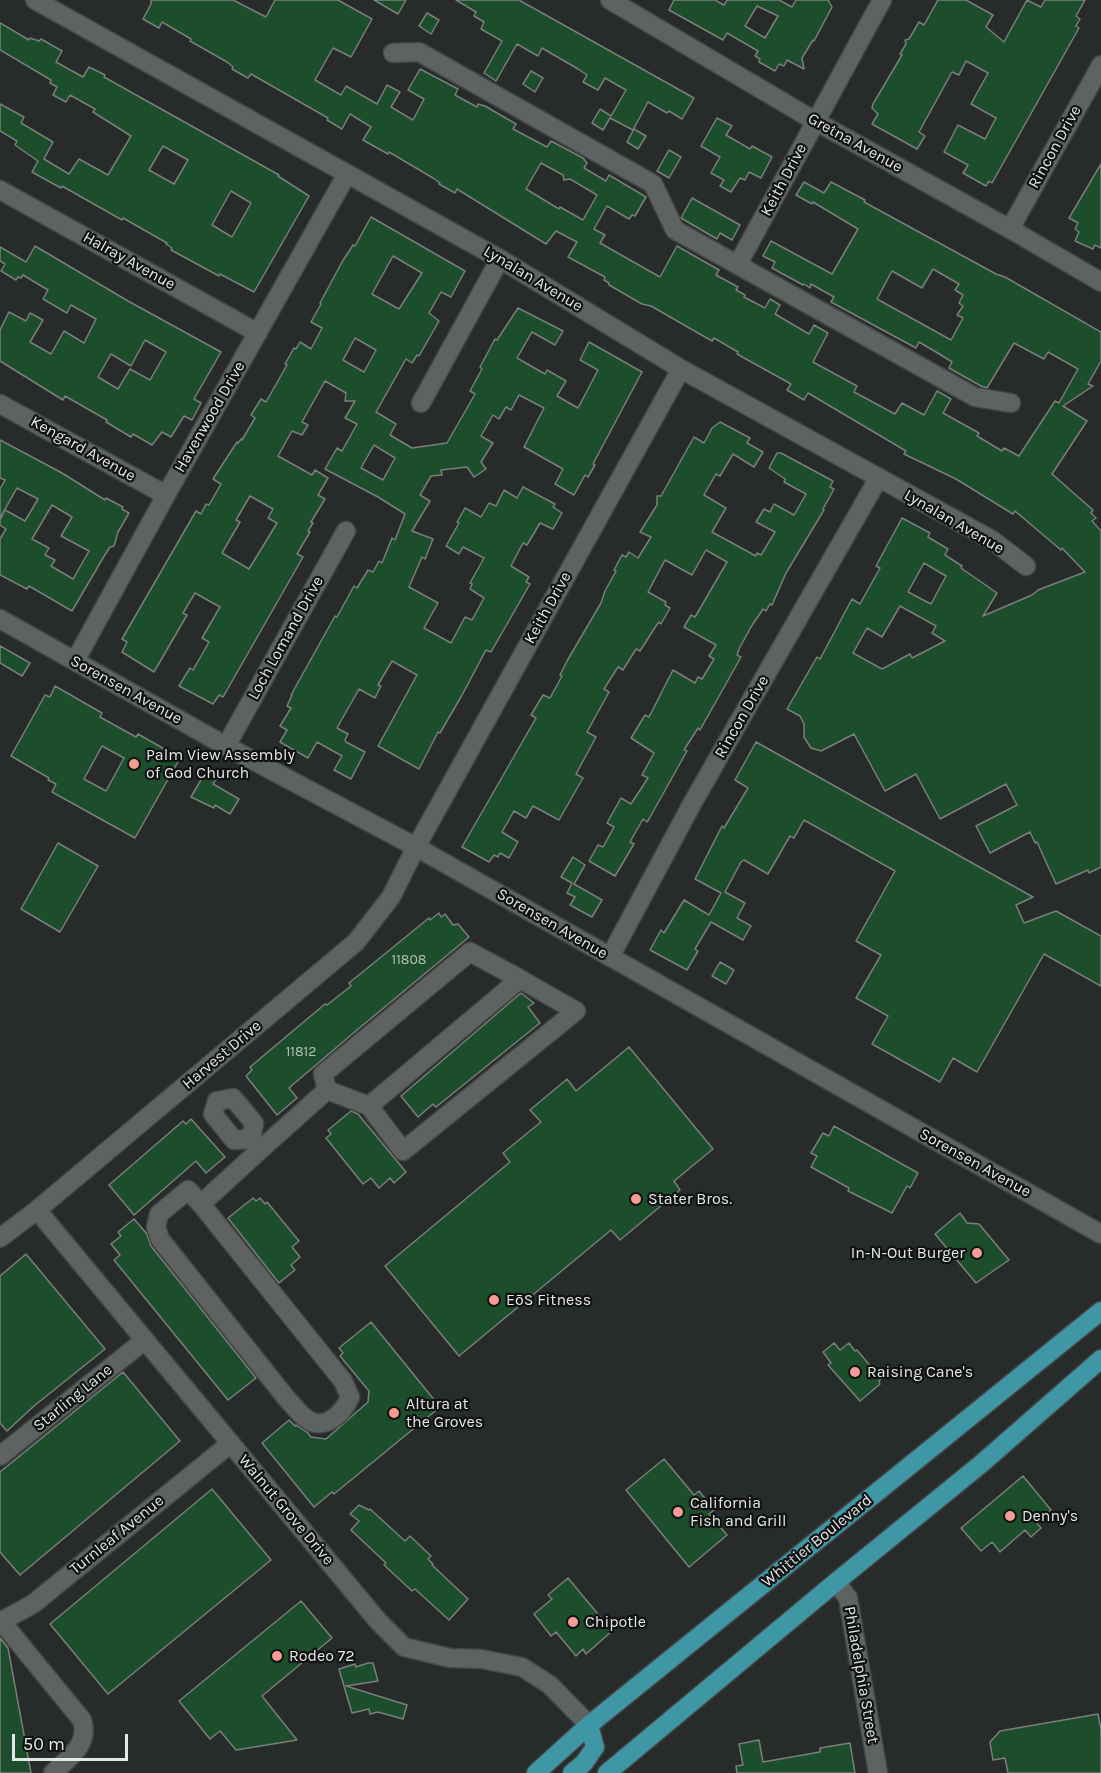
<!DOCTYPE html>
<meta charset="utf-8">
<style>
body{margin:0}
#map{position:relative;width:1101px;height:1773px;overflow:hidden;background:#272b2a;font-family:Karla,sans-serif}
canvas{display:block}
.scale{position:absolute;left:12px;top:1734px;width:116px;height:27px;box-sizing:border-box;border:3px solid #e5e7e7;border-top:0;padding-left:8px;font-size:18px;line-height:21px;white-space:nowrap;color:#e5e7e7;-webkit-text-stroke:4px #111313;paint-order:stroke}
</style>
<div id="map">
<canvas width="1101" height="1773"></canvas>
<div class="scale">50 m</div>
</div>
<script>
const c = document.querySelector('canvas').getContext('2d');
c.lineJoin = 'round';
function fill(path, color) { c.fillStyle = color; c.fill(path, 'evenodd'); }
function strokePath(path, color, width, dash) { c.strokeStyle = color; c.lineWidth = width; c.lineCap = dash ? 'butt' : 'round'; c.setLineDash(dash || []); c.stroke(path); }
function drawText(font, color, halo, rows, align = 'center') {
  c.font = font + ' Karla,sans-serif'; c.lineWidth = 4.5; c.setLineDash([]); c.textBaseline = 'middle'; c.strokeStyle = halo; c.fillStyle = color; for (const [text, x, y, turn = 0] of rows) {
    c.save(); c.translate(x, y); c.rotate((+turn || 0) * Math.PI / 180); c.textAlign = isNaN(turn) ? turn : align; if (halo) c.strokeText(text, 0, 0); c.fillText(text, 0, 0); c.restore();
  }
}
const building = new Path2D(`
 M151,0H233L266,17L275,0H338L372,19L351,57L333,48L315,80L341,95L346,86L377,104L387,85L400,92L391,107L413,120L424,99L408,90L420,69L458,89L455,95L477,107L478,104L485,106L516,124L513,129L547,147L551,141L583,158L587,163L584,168L606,181L609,175L646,197L635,216L632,215L629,219L607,206L594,229L605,235L600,243L660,277L677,246L719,270L716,275L738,287L736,290L745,295L744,297L765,308L770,299L780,305L775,314L809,334L814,325L828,333L813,362L857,386L854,392L895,414L902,403L924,415L937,391L951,399L943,413L979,433L977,436L1002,451L1004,448L1019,456L1055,401L1059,403L1078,369L1048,352L1044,359L1014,343L987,388L981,386L949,368L952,362L941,355L919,342L916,348L831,302L834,297L811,284L810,288L804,284L803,285L772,268L775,262L763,256L771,241L832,274L858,229L813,202L812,204L796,195L804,182L824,193L831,182L865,200L864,202L996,274L1005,277L1101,332V361L1088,384L1093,386L1063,406L1087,421L1052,474L1093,510L1091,513L1096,518L1092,521L1101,531V867L1089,873L1088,870L1056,884L1037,842L1035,843L1030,832L990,853L976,826L1017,805L1006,784L940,819L916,774L885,791L854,734L821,751L811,748L804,737V724L800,716L787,709L817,657L820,659L852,599L860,604L880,568L876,566L902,518L930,533L928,537L948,549L945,555L962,566L961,568L997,593L983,616L1032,595L1038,590L1085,572L1062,548L1061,550L1015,511L1013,514L956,479L904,454L906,451L808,393L804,400L787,390L791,384L737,354L738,352L714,338L712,341L651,306L642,304L609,285V283L604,280L605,277L568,257L577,242L556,231L546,244L457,189L455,193L439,184L440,183L433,178L389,152L388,154L363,140L371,127L350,114L342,129L327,120L328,118L251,74L248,78L232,69L233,67L227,62L190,41L191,39L162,22L159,28L143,19L151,4ZM541,163L563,175L564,180L570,179L597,195L583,220L560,207L559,209L526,189ZM933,269L959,284L955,290L963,295L959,303L963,306L957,315L963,318L951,340L877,299L892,271L922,288ZM924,563L946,576L931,604L908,592ZM900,606L936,626L932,633L945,641L912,658L910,654L882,669L853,653L867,628L882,637Z
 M374,0H406L398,14Z
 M456,0H519L694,98L682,119L669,111L667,113L648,102L633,130L610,118L603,130L592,123L600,109L611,116L626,90L605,78L598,90L583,82L587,75L578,69L542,48L538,56L517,44L496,81L484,73L502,41L481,29L484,22L474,16L476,12Z
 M674,0H715L724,5L727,0H779L792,7L796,0H828L832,7L814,41L813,40L802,58L804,69L787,60L784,66L779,64L775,71L759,62L760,59L755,56L758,51L727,33L723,40L669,10ZM757,6L778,16L765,38L745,26Z
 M938,0H966L993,15L986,27L1004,42L1027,0L1041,7L1045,0H1085L1076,16L1080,19L1076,26L1079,28L992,183L989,181L986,186L963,173L968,165L944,152L958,125L985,139L996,118L971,104L988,73L966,61L959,75L952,72L919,132L925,136L917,149L872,124L878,114L872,108L873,104L902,55L900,54L906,44L905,40L909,39L919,22L924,25Z
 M427,13L439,20L431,34L419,26Z
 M0,23L29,40L30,38L39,41L41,39L62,51L56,62L83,77L89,67L105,75L104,77L279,175L278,176L309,196L254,292L220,274L219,276L208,270L171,250L172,248L166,244L167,243L123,218L122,220L62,186L61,188L32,172L38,161L15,145L17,141L0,131V104L24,117L21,123L53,142L44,159L69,174L79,159L108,175L131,136L93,112L95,109L70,95L66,102L53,95L57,87L50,83L51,80L0,50ZM163,146L188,160L174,184L149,170ZM231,191L251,203L232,237L212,225Z
 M531,71L543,78L535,92L523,84Z
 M717,118L732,126L726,135L750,149L752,146L772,157L761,178L749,172L745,180L740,178L731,192L720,186L724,180L711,173L720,157L701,146Z
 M634,129L646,136L638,149L627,142Z
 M669,150L681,157L669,178L657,171Z
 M1101,164V248L1095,245L1093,249L1075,241L1079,232L1075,229L1078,223L1069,218Z
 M692,198L740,225L732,240L720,233L717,239L681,218Z
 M371,217L465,271L451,297L441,292L429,313L439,321L419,356L417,355L412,363L406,359L376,412L396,424L390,435L412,448L447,443L475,394L470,391L482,369L480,367L495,339L497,340L518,308L563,331L555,345L532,332L517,358L545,374L547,370L566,381L557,396L578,408L598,370L580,360L589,342L642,372L593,464L595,465L588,477L585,475L574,495L555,484L563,469L524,447L544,408L519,395L511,410L506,407L499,419L493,415L481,436L493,443L481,462L486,469L474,477L467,467L441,470L442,475L431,476L420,495L430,501L412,531L433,539L425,559L422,557L409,587L438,603L424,628L451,643L465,617L472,620L484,598L470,589L472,584L470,583L484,558L463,547L459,554L446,546L459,523L457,522L465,508L481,517L489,503L496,506L504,490L517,498L523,487L555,504L553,507L562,513L553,529L540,523L527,545L523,543L511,566L529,577L526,582L530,584L491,652L486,650L461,697L440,733L438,732L419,769L378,746L417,675L392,661L378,685L381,686L375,698L359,689L337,728L348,734L345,740L346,742L365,752L351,779L334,770L342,756L317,742L308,758L280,742L287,730L280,726L291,708L287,706L292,695H291L335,616L337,617L354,586L357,588L368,570L373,572L379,561L382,563L392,538L395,540L405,514L378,497L325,469L337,448L342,451L357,424L345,418L355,401H345L346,393L325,381L302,422L308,425L302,435L292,431L278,456L312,475L315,470L328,478L318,495L325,499L311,522L313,523L308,531L310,532L297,554L303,557L223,697L219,695L213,704L179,686L190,668L193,670L209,642L202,638L220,607L195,593L183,613L187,615L154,672L122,652L127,642L122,639L196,511L201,514L206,504L209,505L221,484L213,479L237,442L238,443L241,439L242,440L255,418L251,415L261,399L266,402L287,365L285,364L294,348L296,349L300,342L311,349L322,328L311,322L321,304L320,303L342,262L353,245L355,246ZM393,256L422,273L399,309L372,294ZM355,338L376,350L364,372L343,360ZM374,445L395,458L383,480L361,468ZM250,496L273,509L268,518L277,523L249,569L222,553L240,522L236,520Z
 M35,246L128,301L221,352L194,399L201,403L192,420L184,416L171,437L162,432L152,445L133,434L131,437L106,422L107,420L65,396L63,400L0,361V330L9,312L26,321L30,313L43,320L30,342L51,354L64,331L84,343L96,319L71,305L67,313L43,299L48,290L23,275L21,278L18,277L16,280L1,271L5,264L0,261V247L26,262ZM145,340L166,352L150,380L130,369L118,389L98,377L111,354L131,366Z
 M720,422L750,438L747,443L763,452L754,467L733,454L720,476L716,474L704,495L726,508L712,532L756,556L757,553L761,555L775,532L756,522L764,509L770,512L774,504L794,515L806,494L784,482L785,479L769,468L777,453H781L833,481L830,487L834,489L823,509L824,510L786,573L772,605L770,604L766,611L763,609L751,627L739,649L737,655L741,657L700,730L698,728L684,750L687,751L649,819L647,822L643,819L630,842L634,844L615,876L589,861L598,845L603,847L614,827L607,823L621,798L631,804L648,778L642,775L654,753L631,738L645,715L649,717L673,670L695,683L698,677L702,679L714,659L709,656L716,645L684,627L691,615L695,617L727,562L706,550L692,575L665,560L648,592L666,602L665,605L670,608L661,624L659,622L656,626L640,651L636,649L623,670L618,667L604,689L609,692L587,732L596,737L576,774L583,778L559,820L533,806L526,818L514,811L502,832L518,842L509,858L500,853L498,857L494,855L489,862L462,847L536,718L531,715L543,695L550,698L562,676L560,675L567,661L601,603L605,591L616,571L614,570L622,555L626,557L629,552L638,558L651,537L640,532L657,505V496H661L694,437L704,443L712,428Z
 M0,440L62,473L105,500L106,498L123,507L122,509L129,513L118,532L114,546L110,547L103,558L72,611L29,586L27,589L0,575V539L6,529L0,525V520L5,510L25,521L38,499L17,488L0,518V489L5,480L0,478ZM52,505L72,517L61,536L89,551L73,579L51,566L55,560L45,555L49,548L32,539Z
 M0,646L30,663L22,676L0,663Z
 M55,686L102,713L100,717L136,737L138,734L180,758L135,838L52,792L56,784L48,780L49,778L11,756L45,695L50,697ZM102,746L124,758L106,791L84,779Z
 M756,742L1033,897L1016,905L1024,923L1056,911L1101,936V986L1044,954L977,1072L953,1058L940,1082L872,1044L888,1016L856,998L881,955L856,941L895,871L804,820L794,838L790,836L768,874L744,860L741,862L725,892L745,903L737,918L751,926L743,940L711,922L695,949L698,951L687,970L650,950L661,930L664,933L684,900L709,915L721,893L695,879L722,826L724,828L748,788L735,780Z
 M205,773L216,779L213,784L239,799L230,814L215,805L214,808L191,797Z
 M58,843L98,866L60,932L21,909Z
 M573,857L585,865L574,884L602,900L592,917L570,905L575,897L567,893L572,883L561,877Z
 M439,913L441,917L445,914L453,925L458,924L469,937L351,1035L289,1088L297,1098L277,1115L246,1076L252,1070L250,1067L325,1004L327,1005L351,986L349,983L429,918L430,920Z
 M720,962L734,970L726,984L712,976Z
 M521,993L534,1003L528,1007L540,1023L436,1107L433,1104L418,1117L401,1096Z
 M629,1047L713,1149L674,1181L680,1190L620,1240L611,1230L459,1356L385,1266L510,1162L503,1153L541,1122L530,1110L567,1079L576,1091Z
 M351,1111L358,1114L406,1172L394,1183L390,1178L379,1188L371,1178L363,1184L326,1138L331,1134L328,1130Z
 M191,1119L225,1157L206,1173L196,1161L134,1215L109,1185L183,1121L186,1124Z
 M834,1126L918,1173L910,1188L907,1186L892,1213L848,1191L849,1188L811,1167L817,1156L811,1153L823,1133L829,1136Z
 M253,1198L256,1201L260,1198L265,1204L267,1202L299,1241L292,1247L300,1257L291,1265L295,1270L279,1283L228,1218Z
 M960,1213L967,1223L979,1224L1009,1260L976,1283L935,1234Z
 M134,1219L147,1234L151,1246L256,1378L228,1400L114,1260L120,1255L111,1244L121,1236L118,1232Z
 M26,1254L105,1349L34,1406L7,1431L0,1423V1276Z
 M371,1322L440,1407L334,1494L332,1492L314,1507L262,1443L289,1420L295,1426L296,1425L307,1432L311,1437L326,1439L368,1402L369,1391L340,1356L343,1353L339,1348Z
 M834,1343L840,1350L849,1343L855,1351L857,1350L881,1379L879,1381L880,1384L860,1401L828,1365L831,1363L823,1352Z
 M123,1372L180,1441L20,1575L0,1552V1472Z
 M664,1459L694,1495L699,1491L714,1510L709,1514L727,1535L689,1567L626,1490Z
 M1023,1476L1051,1510L1036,1522L1041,1528L1031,1537L1025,1530L1000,1552L992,1542L981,1551L961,1528Z
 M212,1489L271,1560L108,1694L50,1624Z
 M359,1505L369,1510L370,1509L405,1541L410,1536L431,1556L428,1559L433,1564L432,1565L468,1599L449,1620L415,1589L412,1591L384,1565L386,1563L351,1530L359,1521L350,1514Z
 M568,1578L612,1631L586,1654L583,1649L576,1656L556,1632L551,1636L534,1614L552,1599L548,1595Z
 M301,1601L332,1638L262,1696L297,1740L236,1750L220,1731L210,1739L179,1701Z
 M0,1638L8,1648L31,1773H0Z
 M368,1663H373L378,1681L346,1686L407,1705L403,1719L378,1712L370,1714L369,1709L352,1713L339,1669L355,1664L356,1667Z
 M1098,1714L1101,1729V1773H1008L1005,1758L993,1760L990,1742L1000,1731Z
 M759,1740L763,1762L820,1752V1748L850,1743L855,1773H737L736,1766L743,1765L739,1744Z`);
fill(building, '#1d4e2c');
strokePath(building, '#7b7e7c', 1.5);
const minor = new Path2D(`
 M35,0L500,259L681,369L992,540L1026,566
 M610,0L815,121L1010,229L1101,282
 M393,53L419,52L653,184L675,230L975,397L1011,403
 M0,190L258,333
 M1010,229L1101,65
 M738,264L882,0
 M421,403L500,259
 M0,404L166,495
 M0,619L226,746L416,847L1101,1234
 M75,661L166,495L347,174
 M226,746L346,531
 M610,957L693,802L878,479
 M217,1101L213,1114L234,1140L251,1139
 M369,1106L403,1151L576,1011L520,979
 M260,1150L327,1090L369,1106L520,979L470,952L323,1074L327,1090
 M201,1204L188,1190L159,1214L156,1227L160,1239L287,1399C293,1405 300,1415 308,1420C326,1431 344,1412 350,1397L343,1381L201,1204L260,1150L251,1139L254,1123L233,1098L217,1101
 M37,1210L378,1621L404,1647L450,1658L481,1659L522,1667L550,1685L589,1725
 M0,1238L37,1210L356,942L391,897L416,847L681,369
 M0,1456L145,1340
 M836,1582L848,1598L878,1773
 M1,1621L82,1720C90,1744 69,1758 53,1773
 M0,1622L33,1604L231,1443`);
const major = new Path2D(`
 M536,1773L589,1725L1101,1311
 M572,1773L584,1763L595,1747L589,1725
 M607,1773L836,1582L981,1464L1101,1359`);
strokePath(minor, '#434646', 21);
strokePath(major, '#434646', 21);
strokePath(minor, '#5e6261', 18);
strokePath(major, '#3f96a5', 18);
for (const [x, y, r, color] of [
 [134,764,6,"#f59c95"],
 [636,1199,6,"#f59c95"],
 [977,1253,6,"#f59c95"],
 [494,1300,6,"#f59c95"],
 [855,1372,6,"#f59c95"],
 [394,1413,6,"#f59c95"],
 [678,1512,6,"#f59c95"],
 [1010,1516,6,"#f59c95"],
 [573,1622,6,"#f59c95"],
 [277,1656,6,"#f59c95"]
]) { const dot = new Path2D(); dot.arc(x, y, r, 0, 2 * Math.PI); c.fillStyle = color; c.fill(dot); strokePath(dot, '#111313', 2); }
drawText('14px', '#b3c1b8', null, [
 ["11808",409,960],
 ["11812",301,1052]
]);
drawText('16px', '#e5e7e7', '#111313', [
 ["Gretna Avenue",855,143,29],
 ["Rincon Drive",1055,147,-61],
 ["Keith Drive",784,180,-62],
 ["Halray Avenue",129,261,29],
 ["Lynalan Avenue",533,279,31],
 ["Havenwood Drive",210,417,-60],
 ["Kengard Avenue",83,449,29],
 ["Lynalan Avenue",954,522,30],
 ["Keith Drive",548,608,-61],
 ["Loch Lomand Drive",286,638,-61],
 ["Sorensen Avenue",126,690,29],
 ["Rincon Drive",742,717,-60],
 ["Sorensen Avenue",552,924,30],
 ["Harvest Drive",222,1055,-40],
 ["Sorensen Avenue",975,1163,29],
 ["Starling Lane",73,1398,-39],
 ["Walnut Grove Drive",286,1510,50],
 ["Turnleaf Avenue",117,1535,-39],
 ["Whittier Boulevard",817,1541,-39],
 ["Philadelphia Street",861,1675,80]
]);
drawText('16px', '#e5e7e7', '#111313', [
 ["Palm View Assembly",146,755],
 ["of God Church",146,773],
 ["Stater Bros.",648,1199],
 ["In-N-Out Burger",965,1253,"right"],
 ["EōS Fitness",506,1300],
 ["Raising Cane's",867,1372],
 ["Altura at",406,1404],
 ["the Groves",406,1422],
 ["California",690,1503],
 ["Fish and Grill",690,1521],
 ["Denny's",1022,1516],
 ["Chipotle",585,1622],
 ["Rodeo 72",289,1656]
], 'left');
</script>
